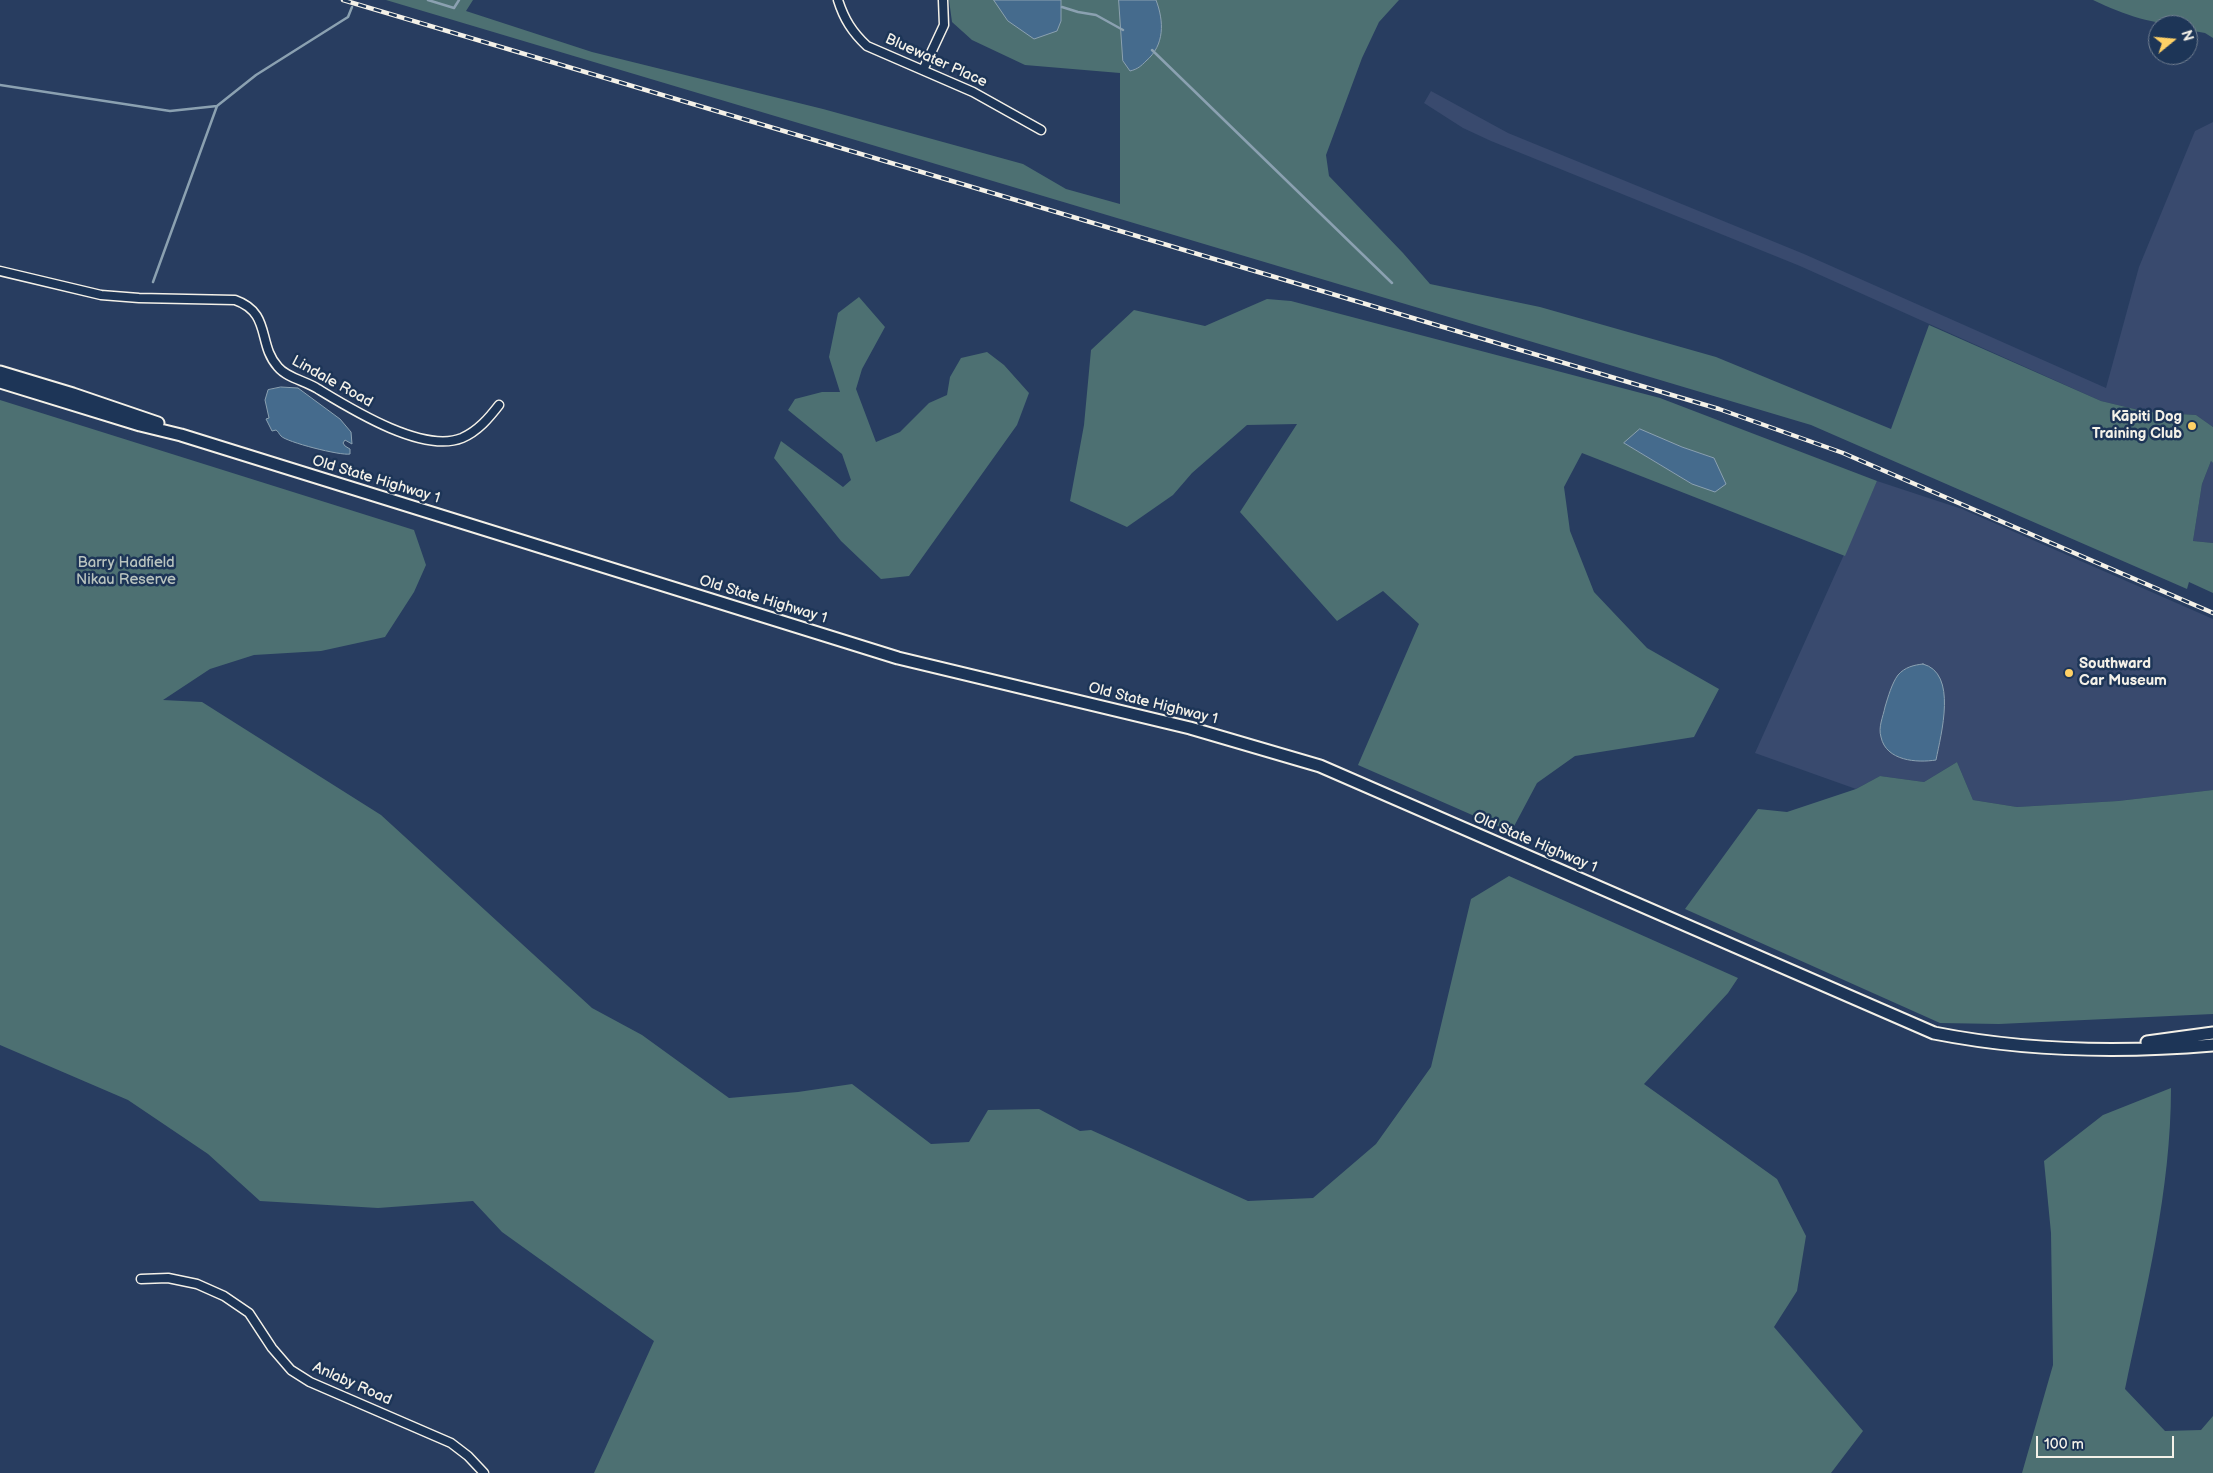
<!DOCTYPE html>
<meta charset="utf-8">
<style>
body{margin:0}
#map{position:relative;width:2213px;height:1473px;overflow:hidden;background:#283d60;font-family:"Balsamiq Sans",sans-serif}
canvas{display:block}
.north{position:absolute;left:2148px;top:15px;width:50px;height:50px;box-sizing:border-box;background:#1d3557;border:1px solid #738091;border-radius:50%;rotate:73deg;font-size:14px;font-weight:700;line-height:20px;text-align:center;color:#f4f1e8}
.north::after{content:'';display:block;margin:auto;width:18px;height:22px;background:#ffd166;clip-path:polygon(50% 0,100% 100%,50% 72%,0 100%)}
.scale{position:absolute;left:2036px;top:1436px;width:138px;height:22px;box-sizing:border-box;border:2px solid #f4f1e8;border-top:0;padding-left:6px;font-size:15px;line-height:18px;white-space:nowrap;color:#f4f1e8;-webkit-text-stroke:4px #1d3557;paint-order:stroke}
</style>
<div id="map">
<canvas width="2213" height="1473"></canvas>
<div class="north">N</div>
<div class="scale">100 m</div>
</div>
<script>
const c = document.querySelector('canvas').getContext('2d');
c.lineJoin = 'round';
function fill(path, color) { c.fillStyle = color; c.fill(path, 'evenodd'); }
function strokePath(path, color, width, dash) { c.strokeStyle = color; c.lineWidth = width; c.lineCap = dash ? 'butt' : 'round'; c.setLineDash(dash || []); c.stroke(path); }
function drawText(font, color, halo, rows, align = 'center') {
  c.font = font + ' "Balsamiq Sans",sans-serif'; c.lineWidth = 5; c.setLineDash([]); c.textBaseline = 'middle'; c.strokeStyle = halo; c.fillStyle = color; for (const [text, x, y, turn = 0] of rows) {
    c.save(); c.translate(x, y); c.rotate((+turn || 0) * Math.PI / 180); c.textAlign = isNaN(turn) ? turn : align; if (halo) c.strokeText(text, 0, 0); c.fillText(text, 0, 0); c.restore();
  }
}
fill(new Path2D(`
 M1431,91L1508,133L1804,254L2106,388L2139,267L2195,131L2213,122V427L2196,415L2147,412L2101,401L1800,266L1491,141L1463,128L1424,103Z
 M2211,461L2213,463V543L2193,541L2202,484Z
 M1877,481L1962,509L2213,619V790L2118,801L2017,807L1973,800L1957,762L1924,782L1880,776L1856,789L1755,753Z`), '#394a6e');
fill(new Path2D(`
 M386,0H473L466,11L592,52L823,109L1023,164L1066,189L1120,204V73L1025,65L972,40L952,22L949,0H1399L1379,22L1362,58L1326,155L1329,176L1403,253L1430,284L1540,307L1716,357L1891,429L1929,325L2101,401L2147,412L2196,415L2213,427V463L2211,461L2202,484L2193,541L2213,543V593L2189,582L2187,589L1811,425Z
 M2093,0H2213V38L2205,33L2188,30V25C2153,25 2125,15 2093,0Z
 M859,297L885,327L862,369L856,389L876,442L900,432L929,403L947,395L950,377L961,358L987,352L1004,365L1029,393L1017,425L909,576L881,579L841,541L774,458L781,441L843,487L851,480L842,454L788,410L795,399L822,392H840L829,357L838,313Z
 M1267,299L1291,301L1660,398L1877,481L1845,556L1582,453L1564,487L1570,531L1594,592L1647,648L1719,689L1694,737L1575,756L1537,783L1511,832L1358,765L1419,624L1383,591L1337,621L1240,512L1297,424L1247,425L1192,473L1173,495L1127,527L1070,501L1084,425L1091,350L1134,310L1205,326ZM1624,443L1682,447L1714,458L1692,484Z
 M0,400L414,530L426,565L414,592L385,637L321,651L254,655L210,669L163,700L202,702L381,815L592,1008L642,1035L729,1098L798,1092L852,1084L931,1144L969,1142L988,1110L1039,1109L1080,1131L1091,1130L1248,1201L1313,1198L1376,1144L1431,1067L1471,899L1509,876L1738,978L1728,993L1644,1084L1777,1179L1806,1236L1797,1291L1774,1327L1863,1431L1831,1473H594L654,1341L502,1232L473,1201L378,1208L260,1201L208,1154L128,1100L0,1045Z
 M1957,762L1973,800L2017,807L2118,801L2213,790V1014L1999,1024L1940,1023L1685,909L1758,809L1787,812L1856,789L1880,776L1924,782Z
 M2171,1088C2171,1190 2146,1290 2125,1389L2165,1431L2201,1430L2213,1416V1473H2022L2053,1365L2051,1233L2044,1161L2103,1115Z`), '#4d7072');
const water = new Path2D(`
 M994,0H1061V21L1057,31L1034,39L1008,21Z
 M1119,0H1156C1164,21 1165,45 1146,61C1141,66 1138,69 1130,71L1123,61Z
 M281,387L298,388L340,419L351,432L352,444L345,440L343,443L345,446L350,449V454C341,456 286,442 281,436C279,434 278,431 276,430L272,431L266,419L269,418L265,400L268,390Z
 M1640,429L1682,447L1714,458L1726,484L1715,492L1692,484L1624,443Z
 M1923,664C1958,673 1941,734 1936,760C1917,763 1886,761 1881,737C1878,727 1883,717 1885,707C1888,697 1892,683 1898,675C1905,667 1914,665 1923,664Z`);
fill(water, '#456b8d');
strokePath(water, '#8ba1b1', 1);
strokePath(new Path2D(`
 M428,0L454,8L459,0
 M1062,7L1078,12L1096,15L1123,30
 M1152,50L1392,283
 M0,85L170,111L217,106L256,75L348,17L352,7
 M153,282L217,106`), '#8ba1b1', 2.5);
const minor = new Path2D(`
 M838,0C844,19 852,32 867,46L973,92L1041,130
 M923,70L944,25L943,0
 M0,271L101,295L139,298L235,300C272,313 257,344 278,367C287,378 306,381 318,389C351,409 423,454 462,438C478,431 489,418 499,405
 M141,1279L168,1278L197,1284L224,1296L249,1313L272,1348L291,1370L310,1382L451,1443L468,1456L484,1473`);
const secondary = new Path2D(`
 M0,372L73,394L158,423
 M0,382L140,425L181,435L898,658L1190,728L1320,766L1934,1033C2025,1051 2120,1053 2213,1045
 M2147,1042L2213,1033`);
strokePath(minor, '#f4f1e8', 11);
strokePath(secondary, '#f4f1e8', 15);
strokePath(minor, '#1d3557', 8);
strokePath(secondary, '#1d3557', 11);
const rail = new Path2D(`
 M343,0L1719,409L1843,453L2213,613`);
strokePath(rail, '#f4f1e8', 4.5);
strokePath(rail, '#1d3557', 2.5, [8]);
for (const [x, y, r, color] of [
 [2192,426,5,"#ffd166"],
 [2069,673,5,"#ffd166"]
]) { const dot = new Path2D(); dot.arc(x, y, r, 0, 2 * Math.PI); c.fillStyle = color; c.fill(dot); strokePath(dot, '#1d3557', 2); }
drawText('15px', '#f4f1e8', '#1d3557', [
 ["Bluewater Place",936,61,24],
 ["Lindale Road",332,382,29],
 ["Old State Highway 1",376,480,17],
 ["Old State Highway 1",763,600,17],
 ["Old State Highway 1",1153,704,14],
 ["Old State Highway 1",1535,843,23],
 ["Anlaby Road",352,1384,24]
]);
drawText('bold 15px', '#f4f1e8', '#1d3557', [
 ["Kāpiti Dog",2182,417],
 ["Training Club",2182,434],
 ["Southward",2079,664,"left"],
 ["Car Museum",2079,681,"left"]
], 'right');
drawText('15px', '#bac4bf', '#1d3557', [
 ["Barry Hadfield",126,563],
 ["Nikau Reserve",126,580]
]);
</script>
